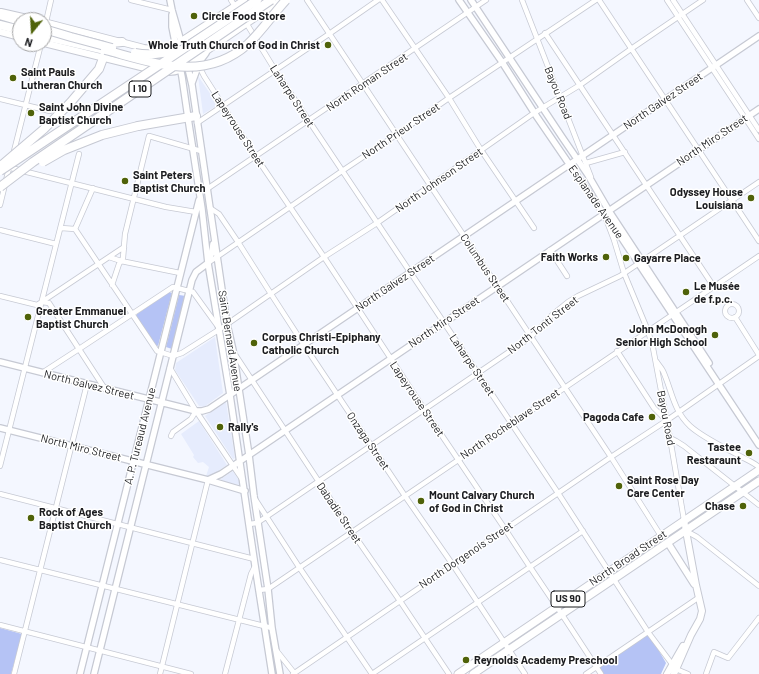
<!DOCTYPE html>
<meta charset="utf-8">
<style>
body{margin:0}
#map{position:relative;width:759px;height:674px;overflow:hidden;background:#f4f7ff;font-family:Barlow,sans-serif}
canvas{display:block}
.north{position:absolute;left:12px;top:12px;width:40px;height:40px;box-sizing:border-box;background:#fff;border:1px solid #a4a4a5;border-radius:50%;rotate:198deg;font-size:11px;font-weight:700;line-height:16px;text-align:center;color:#1b1c1f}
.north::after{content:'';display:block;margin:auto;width:14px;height:18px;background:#4f6209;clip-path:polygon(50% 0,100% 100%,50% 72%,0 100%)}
</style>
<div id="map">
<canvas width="759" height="674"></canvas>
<div class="north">N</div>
</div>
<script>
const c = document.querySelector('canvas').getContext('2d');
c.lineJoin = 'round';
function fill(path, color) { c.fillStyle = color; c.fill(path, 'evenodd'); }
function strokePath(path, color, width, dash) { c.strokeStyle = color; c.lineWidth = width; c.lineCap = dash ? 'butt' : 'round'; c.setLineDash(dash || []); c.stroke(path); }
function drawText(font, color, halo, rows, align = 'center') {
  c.font = font + ' Barlow,sans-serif'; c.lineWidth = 3; c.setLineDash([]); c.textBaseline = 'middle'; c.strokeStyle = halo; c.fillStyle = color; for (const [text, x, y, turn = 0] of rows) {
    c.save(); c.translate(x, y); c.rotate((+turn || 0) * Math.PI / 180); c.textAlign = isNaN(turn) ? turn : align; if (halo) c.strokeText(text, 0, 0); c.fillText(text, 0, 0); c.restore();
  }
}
fill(new Path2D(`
 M198,76L218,105L203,114Z
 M215,337L223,393L204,407L199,406L175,370L176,363Z
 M226,402L235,458L233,459L205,416Z
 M199,421L227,465L211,476H206L209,467L203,462L198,463L193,457L194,455L181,434Z
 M233,471L241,483L239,485L222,481L221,479Z`), '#e6ecfd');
fill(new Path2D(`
 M169,292L172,293L158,346L156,345L136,317L137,314Z
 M179,295L186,296L172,349L166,347Z
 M0,628L22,634L11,674H0Z
 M648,632L666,663L661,674H601L597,667Z`), '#b5c3f5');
const minor = new Path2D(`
 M131,0L172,10
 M231,0L236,8
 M307,0L611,457L661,536
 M382,0L449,98L481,150L534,228
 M522,0L591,177
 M599,0L759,241
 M667,0L759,139
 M673,0L759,130
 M747,0L759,18
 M245,21L275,70L309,121L558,493L648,632L672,664L676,669L688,674
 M46,22L51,0
 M545,33L714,287
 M200,65V68L204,76L256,157L324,257L424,409L505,529L530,567L557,607L601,674
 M0,99L50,111
 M197,123L329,34L378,0
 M13,155L41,44
 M586,163L625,152
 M7,167L166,207L196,212
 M207,189L486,0
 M0,205L10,164
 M210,208L219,214L238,242L271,294L304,345L405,496L453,565L525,674
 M606,219L614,240L624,273L648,331L653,348L670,438L684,520
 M61,228L75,229L157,351L173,356L182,353L220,329L324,257L377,223L534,113L580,85L631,49L703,0
 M75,229L93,188
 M0,230L56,244
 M550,250L567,276
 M109,257L121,261L180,273
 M208,263L290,207L342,171L396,135L449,98L596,0
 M112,285L119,264L123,258L125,234L149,136L201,151
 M0,296L37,305L124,247
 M42,302L49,303L105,389
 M725 311a7 7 0 1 1 14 0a7 7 0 1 1-14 0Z
 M735,317L759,355
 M617,351L654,408L666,420
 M234,353L352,532L400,601L449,674
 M656,361C658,364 661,367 663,371C672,391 673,410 690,426C702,437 723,447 738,455C745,459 753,462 759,467
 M170,368L196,411L242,479
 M42,373L79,349L173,287L193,292L219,328
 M171,436L173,432L191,419L196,411
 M670,438L676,441L684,446L759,505
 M0,466L79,154
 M0,494L254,559
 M255,499L299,567L372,674
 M249,524L257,523L266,517L531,337L552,315L568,302L578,296L620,276L759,182
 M686,531L697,537L759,586
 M0,560L272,628
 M259,590L268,589L759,256
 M0,625L191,674
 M276,650L295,674
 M14,674L87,384
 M160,674L208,480
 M225,674L251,574L255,566
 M293,674L611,457L666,421L759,356
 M372,674L583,531
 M586,674L698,598
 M706,674L714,652L728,658L759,618`);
const tertiary = new Path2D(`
 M170,0L172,10L184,52
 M459,0L502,62L537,117L593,199L623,240L759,445
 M471,0L562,137L588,175L609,211L709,363
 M172,15V27L182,77L188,118L202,209L208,263L230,395L254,559L272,674
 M187,64L192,85L227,324L233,350L249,455L254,496L268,589L272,628L280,674
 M192,83L200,61L206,53
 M0,362L196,411H202L209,409L759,36
 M0,428L208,480L221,474L759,109
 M208,480L245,491
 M80,674L199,200
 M94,674L192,280L196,272L208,263L212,252L213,244`);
const secondary = new Path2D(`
 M1,12L36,20
 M44,22L144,48L159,50L175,45L244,0
 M0,32L20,37
 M44,43L157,71C165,72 172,73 180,70L208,50L281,0
 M668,543L694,584
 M667,674L683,646
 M674,674L691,635L700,619L702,611L696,585L684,520`);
const primary = new Path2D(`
 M458,674L759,470
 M473,674L759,481`);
const motorway = new Path2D(`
 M0,15L20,21
 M0,25L20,30
 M44,36L105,50
 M70,103L99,69L108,45L111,43L122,42
 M138,126L196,116`);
strokePath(minor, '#c6c9d3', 6);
strokePath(tertiary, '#c6c9d3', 8);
strokePath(secondary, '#c6c9d3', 8);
strokePath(primary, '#c6c9d3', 9);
strokePath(motorway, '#c6c9d3', 10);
strokePath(minor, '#fff', 4.5);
strokePath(tertiary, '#fff', 5.5);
strokePath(secondary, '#fff', 6);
strokePath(primary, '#fff', 7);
strokePath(motorway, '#fff', 8);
const motorwayBridge = new Path2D(`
 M44,29L71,37L112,48
 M105,50C155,63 204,83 248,44C262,31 273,14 286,0
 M135,53C150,56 163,54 177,49
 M43,162L64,150L102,135L138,126
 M3,164L44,129L70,103
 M0,171L257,0
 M0,187L33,162L271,0`);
strokePath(motorwayBridge, '#c6c9d3', 10, []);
strokePath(motorwayBridge, '#fff', 8);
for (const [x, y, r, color] of [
 [194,16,4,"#4f6209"],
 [328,45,4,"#4f6209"],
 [13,78,4,"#4f6209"],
 [31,113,4,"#4f6209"],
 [125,181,4,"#4f6209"],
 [751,198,4,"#4f6209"],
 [606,257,4,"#4f6209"],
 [626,258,4,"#4f6209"],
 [686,292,4,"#4f6209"],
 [28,317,4,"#4f6209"],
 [715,335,4,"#4f6209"],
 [254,343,4,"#4f6209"],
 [652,417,4,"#4f6209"],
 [220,427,4,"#4f6209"],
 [749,453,4,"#4f6209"],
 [619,486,4,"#4f6209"],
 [421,501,4,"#4f6209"],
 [743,506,4,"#4f6209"],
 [31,518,4,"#4f6209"],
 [466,660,4,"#4f6209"]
]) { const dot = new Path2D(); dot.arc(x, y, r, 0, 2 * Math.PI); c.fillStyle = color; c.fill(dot); strokePath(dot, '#fff', 1.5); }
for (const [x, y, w] of [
 [140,89,22],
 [568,599,34]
]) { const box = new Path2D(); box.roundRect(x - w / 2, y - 8, w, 16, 3); c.fillStyle = '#fff'; c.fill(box); strokePath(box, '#1b1c1f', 1); }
drawText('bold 10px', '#1b1c1f', null, [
 ["I 10",140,89],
 ["US 90",568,599]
]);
drawText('bold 11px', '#1b1c1f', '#fff', [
 ["Circle Food Store",202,16],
 ["Whole Truth Church of God in Christ",320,45,"right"],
 ["Saint Pauls",21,72],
 ["Lutheran Church",21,85],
 ["Saint John Divine",39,107],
 ["Baptist Church",39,120],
 ["Saint Peters",133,175],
 ["Baptist Church",133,188],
 ["Odyssey House",743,192,"right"],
 ["Louisiana",743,205,"right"],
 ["Faith Works",598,257,"right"],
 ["Gayarre Place",634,258],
 ["Le Musée",694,286],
 ["de f.p.c.",694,299],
 ["Greater Emmanuel",36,311],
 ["Baptist Church",36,324],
 ["John McDonogh",707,329,"right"],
 ["Senior High School",707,342,"right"],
 ["Corpus Christi-Epiphany",262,337],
 ["Catholic Church",262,350],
 ["Pagoda Cafe",644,417,"right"],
 ["Rally's",228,427],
 ["Tastee",741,447,"right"],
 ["Restaraunt",741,460,"right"],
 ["Saint Rose Day",627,480],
 ["Care Center",627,493],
 ["Mount Calvary Church",429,495],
 ["of God in Christ",429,508],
 ["Chase",735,506,"right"],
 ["Rock of Ages",39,512],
 ["Baptist Church",39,525],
 ["Reynolds Academy Preschool",474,660]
], 'left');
drawText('11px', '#1b1c1f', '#fff', [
 ["North Roman Street",367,82,-34],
 ["Bayou Road",558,93,68],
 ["Laharpe Street",292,96,57],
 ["North Galvez Street",663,101,-34],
 ["Lapeyrouse Street",238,129,57],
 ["North Prieur Street",401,131,-34],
 ["North Miro Street",712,140,-34],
 ["North Johnson Street",439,180,-35],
 ["Esplanade Avenue",596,202,55],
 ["Columbus Street",485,268,56],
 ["North Galvez Street",395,283,-34],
 ["North Miro Street",444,322,-34],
 ["North Tonti Street",543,325,-38],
 ["Saint Bernard Avenue",230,341,81],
 ["Laharpe Street",472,365,56],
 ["North Galvez Street",89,385,14],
 ["Lapeyrouse Street",417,399,56],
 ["Bayou Road",666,418,79],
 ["North Rocheblave Street",510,424,-34],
 ["A. P. Tureaud Avenue",140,436,-76],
 ["Onzaga Street",368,441,56],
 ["North Miro Street",81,448,14],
 ["Dabadie Street",339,513,56],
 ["North Dorgenois Street",466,555,-34],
 ["North Broad Street",628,558,-34]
]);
</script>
